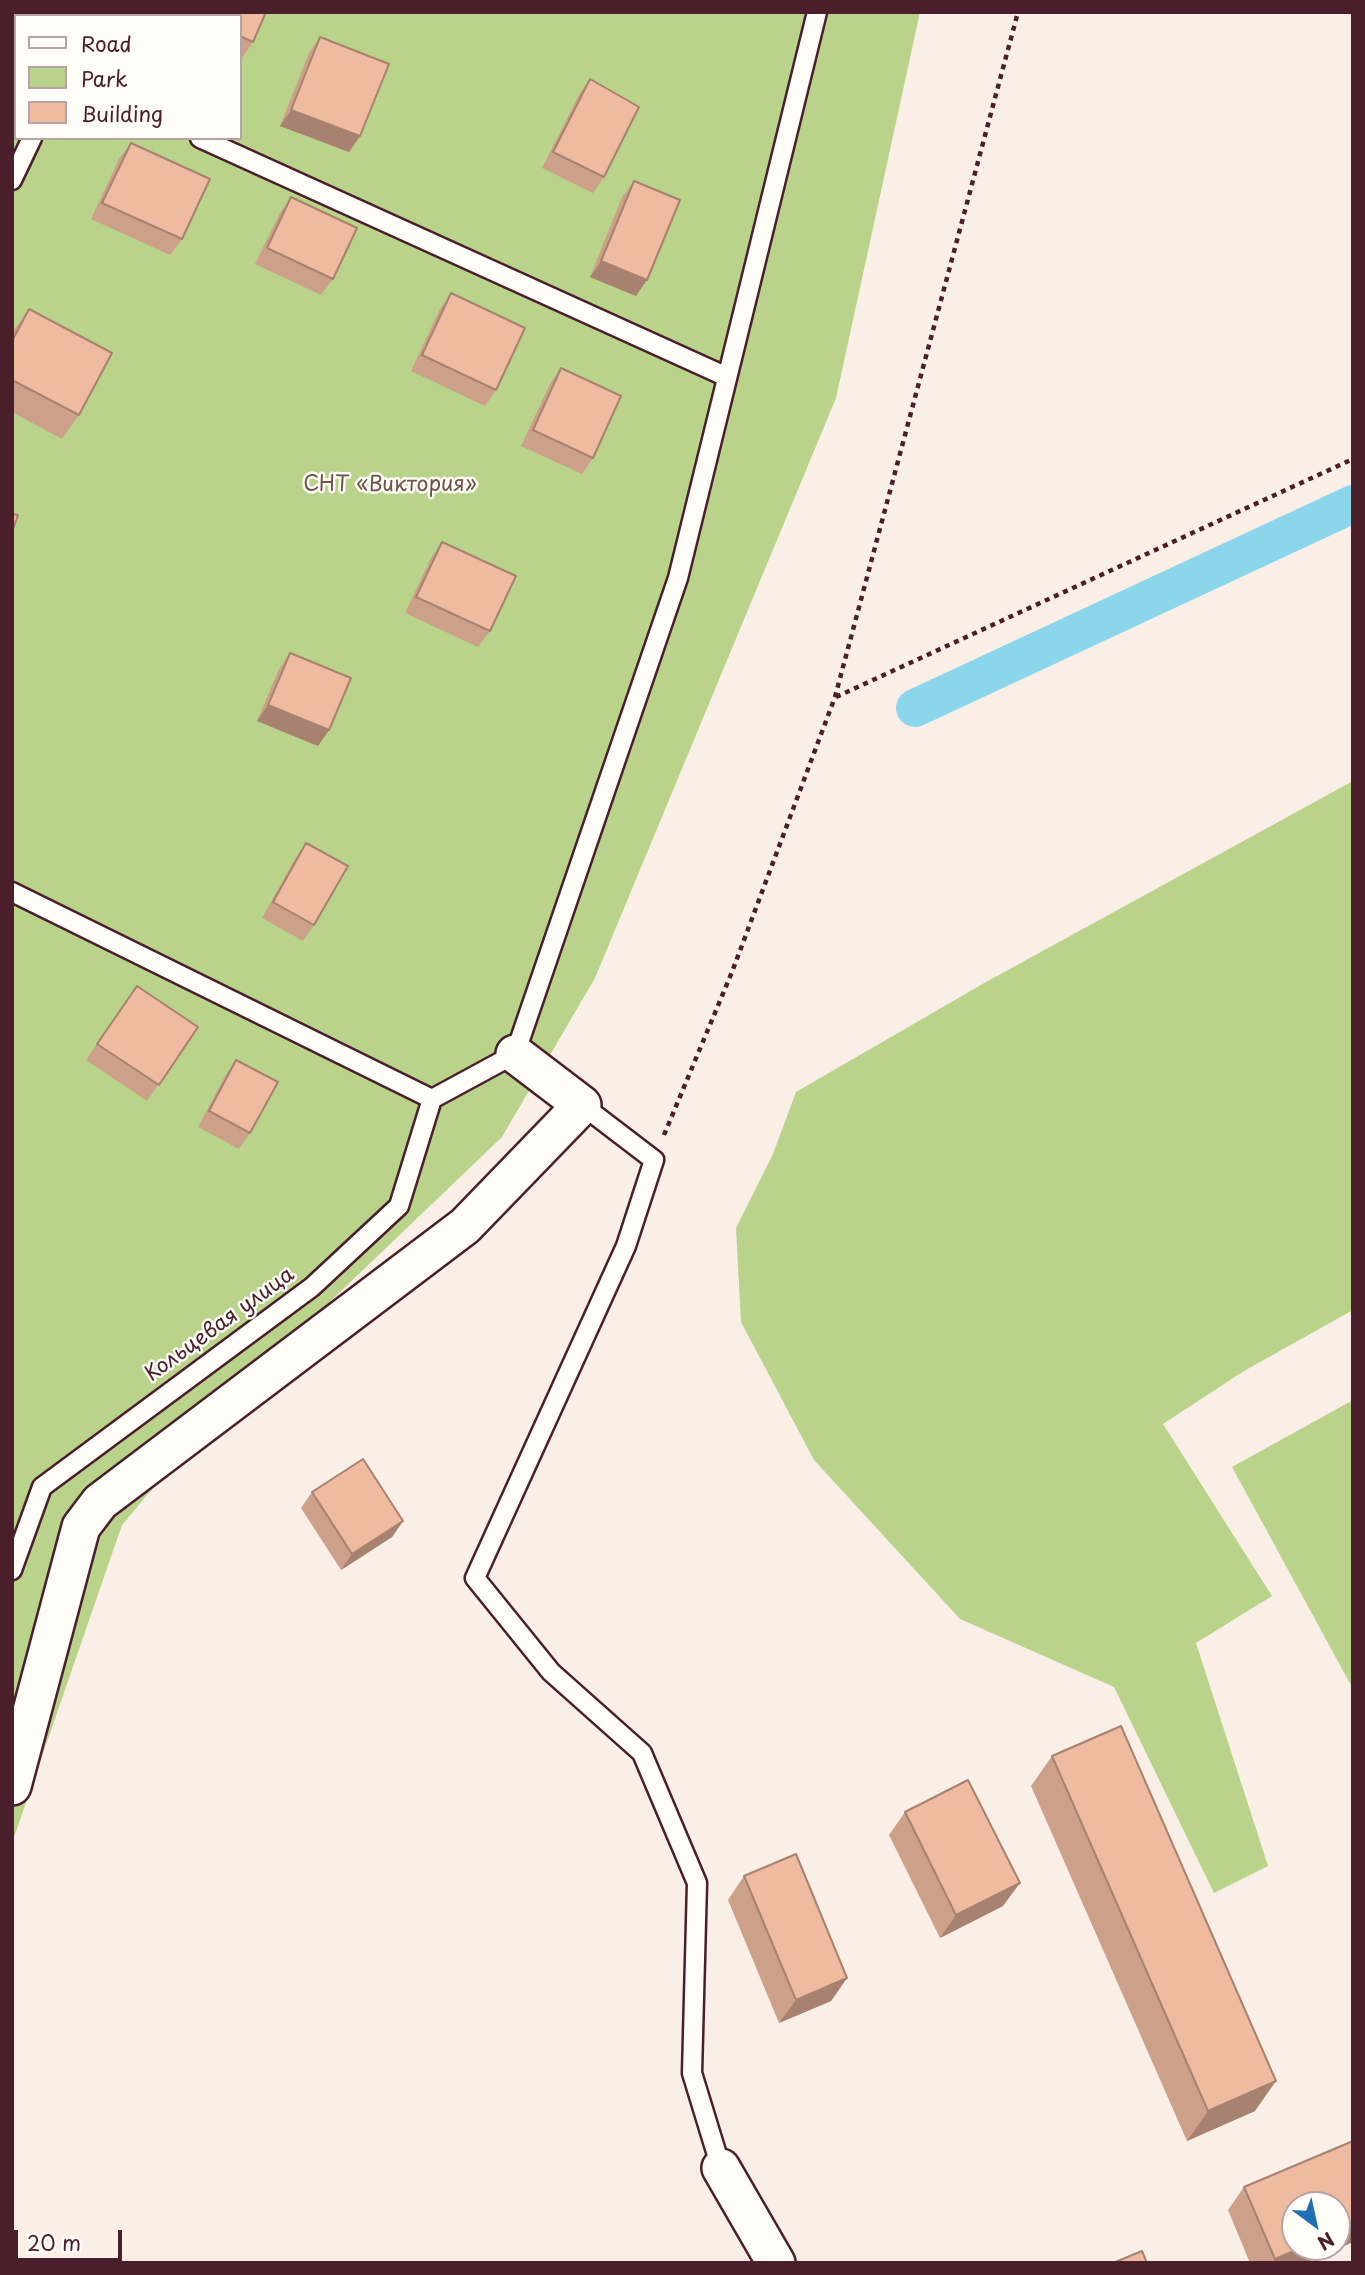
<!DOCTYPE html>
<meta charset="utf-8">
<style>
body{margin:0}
#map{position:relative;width:1365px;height:2275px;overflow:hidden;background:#faefe6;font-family:"Playpen Sans",sans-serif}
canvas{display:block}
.frame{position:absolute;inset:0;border:14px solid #4a1f2b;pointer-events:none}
.legend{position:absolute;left:14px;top:14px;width:228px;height:126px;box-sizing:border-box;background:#fdfcf7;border:2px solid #b5a4a5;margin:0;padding:9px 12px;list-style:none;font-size:21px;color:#4a1f2b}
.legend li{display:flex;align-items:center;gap:14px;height:35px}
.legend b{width:35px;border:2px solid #b5a4a5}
.north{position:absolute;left:1281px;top:2191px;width:70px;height:70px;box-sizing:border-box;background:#fdfcf7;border:2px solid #b5a4a5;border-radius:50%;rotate:147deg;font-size:19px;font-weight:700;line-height:28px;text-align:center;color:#4a1f2b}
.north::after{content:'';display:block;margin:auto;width:24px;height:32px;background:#1f6fb2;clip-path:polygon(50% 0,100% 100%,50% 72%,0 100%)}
.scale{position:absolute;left:14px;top:2230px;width:108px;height:32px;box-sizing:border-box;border:4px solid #4a1f2b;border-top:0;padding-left:9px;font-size:21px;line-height:24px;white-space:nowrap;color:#4a1f2b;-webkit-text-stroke:5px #fdfcf7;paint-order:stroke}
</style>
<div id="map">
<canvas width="1365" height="2275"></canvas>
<div class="frame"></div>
<ul class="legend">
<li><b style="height:9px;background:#fdfcf7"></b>Road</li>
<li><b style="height:19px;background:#b9d38a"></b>Park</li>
<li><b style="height:19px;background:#eebaa0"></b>Building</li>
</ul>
<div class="north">N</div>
<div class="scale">20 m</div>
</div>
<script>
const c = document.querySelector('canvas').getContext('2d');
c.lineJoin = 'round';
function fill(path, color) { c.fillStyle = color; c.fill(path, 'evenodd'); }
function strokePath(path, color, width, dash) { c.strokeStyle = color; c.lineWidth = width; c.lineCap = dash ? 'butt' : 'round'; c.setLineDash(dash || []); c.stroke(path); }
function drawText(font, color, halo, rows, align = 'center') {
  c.font = font + ' "Playpen Sans",sans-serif'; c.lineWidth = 5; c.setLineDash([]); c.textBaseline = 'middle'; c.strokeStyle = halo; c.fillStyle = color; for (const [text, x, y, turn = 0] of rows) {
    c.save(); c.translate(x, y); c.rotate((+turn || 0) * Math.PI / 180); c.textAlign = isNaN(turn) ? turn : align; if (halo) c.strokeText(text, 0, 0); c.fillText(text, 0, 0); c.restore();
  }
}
fill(new Path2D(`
 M12,12H920L836,398L595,978L502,1137L223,1404L122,1525L12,1843ZM16,16H240V138H16Z
 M1353,781V1310L1244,1371L1163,1424L1272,1596L1196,1643L1268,1866L1214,1893L1114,1687L960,1619L814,1460L741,1322L736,1228L773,1154L796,1092L986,982Z
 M1353,1400V1689L1232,1467Z`), '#b9d38a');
strokePath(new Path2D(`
 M915,708L1353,504`), '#8bd6eb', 38);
const lane = new Path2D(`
 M91,16L93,12
 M200,138L727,377
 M12,180L32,138
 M12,892L432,1099L515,1054L678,578L817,12
 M582,1105L654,1160L626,1246L475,1578L551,1672L642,1753L697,1883L692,2073L721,2168
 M12,1570L42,1487L312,1287L399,1206L432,1099`);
const street = new Path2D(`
 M12,1786L81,1527L100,1502L465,1226L582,1105L515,1054
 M721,2168L776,2263`);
strokePath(lane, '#4a1f2b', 23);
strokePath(street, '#4a1f2b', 42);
strokePath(new Path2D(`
 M836,697L1353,459
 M664,1135L732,972L835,697L1018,12`), '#4a1f2b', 4.5, [5, 5]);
strokePath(lane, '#fdfcf7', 18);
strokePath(street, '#fdfcf7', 37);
fill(new Path2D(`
 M162,12H266L253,42L240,61V16H160Z
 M320,37L360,136L349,152L280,126L309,53Z
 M590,79L604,177L593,193L542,168L579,95Z
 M131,143L182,239L170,255L91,219L119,159Z
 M634,181L636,296L590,277L622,197Z
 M291,197L333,279L321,295L255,264L280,213Z
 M451,293L496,390L485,406L411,371L440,309Z
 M29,309L79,415L62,439L12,412V333Z
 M561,368L593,458L582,474L521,446L550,384Z
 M442,542L490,631L478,647L405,613L431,558Z
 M290,653L329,730L318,746L257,721L279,669Z
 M306,843L314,925L303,941L262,918L295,859Z
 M137,986L198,1027L147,1101L86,1060Z
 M236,1060L250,1133L239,1149L198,1127L225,1076Z
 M312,1492L403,1521L392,1537L341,1570L301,1508Z
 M1052,1756L1255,2111L1187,2141L1031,1786Z
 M905,1812L1003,1906L940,1938L889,1835Z
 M744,1876L847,1978L831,2001L779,2023L728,1900Z
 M1353,2141V2242L1305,2263H1250L1228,2210L1244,2187Z`), '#cda08a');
fill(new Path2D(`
 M291,110L360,136L349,152L280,126Z
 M601,261L647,280L636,296L590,277Z
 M268,705L329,730L318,746L257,721Z
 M403,1521L392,1537L341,1570L352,1554Z
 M1020,1883L1003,1906L940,1938L956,1915Z
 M847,1978L831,2001L779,2023L796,2000Z
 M1276,2081L1255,2111L1187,2141L1208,2111Z
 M1353,2226V2242L1305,2263H1272L1275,2259L1303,2247H1337V2233Z`), '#a78270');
const building = new Path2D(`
 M189,12H266L253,42L240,36V16H196Z
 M320,37L389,64L360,136L291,110Z
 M590,79L639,107L604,177L553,152Z
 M131,143L210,179L182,239L102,203Z
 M634,181L680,200L647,280L601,261Z
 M291,197L357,228L333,279L267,248Z
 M451,293L525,328L496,390L422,355Z
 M29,309L112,353L79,415L12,380V341Z
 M561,368L621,396L593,458L533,430Z
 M12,514L18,515L12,532Z
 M442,542L516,576L490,631L416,597Z
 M290,653L351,678L329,730L268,705Z
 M306,843L348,866L314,925L273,902Z
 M137,986L198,1027L159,1085L97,1044Z
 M236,1060L278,1082L250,1133L209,1111Z
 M363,1459L403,1521L352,1554L312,1492Z
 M1121,1726L1276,2081L1208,2111L1052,1756Z
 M968,1780L1020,1883L956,1915L905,1812Z
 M796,1854L847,1978L796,2000L744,1876Z
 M1353,2141V2226L1337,2233V2205H1295V2247H1303L1275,2259L1244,2187Z
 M1142,2251L1147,2263H1113Z`);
fill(building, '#eebaa0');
strokePath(building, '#a78270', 2);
drawText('21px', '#6b5548', '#fdfcf7', [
 ["СНТ «Виктория»",390,485]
]);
drawText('21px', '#4a1f2b', '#fdfcf7', [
 ["Кольцевая улица",220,1325,-36]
]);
</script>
